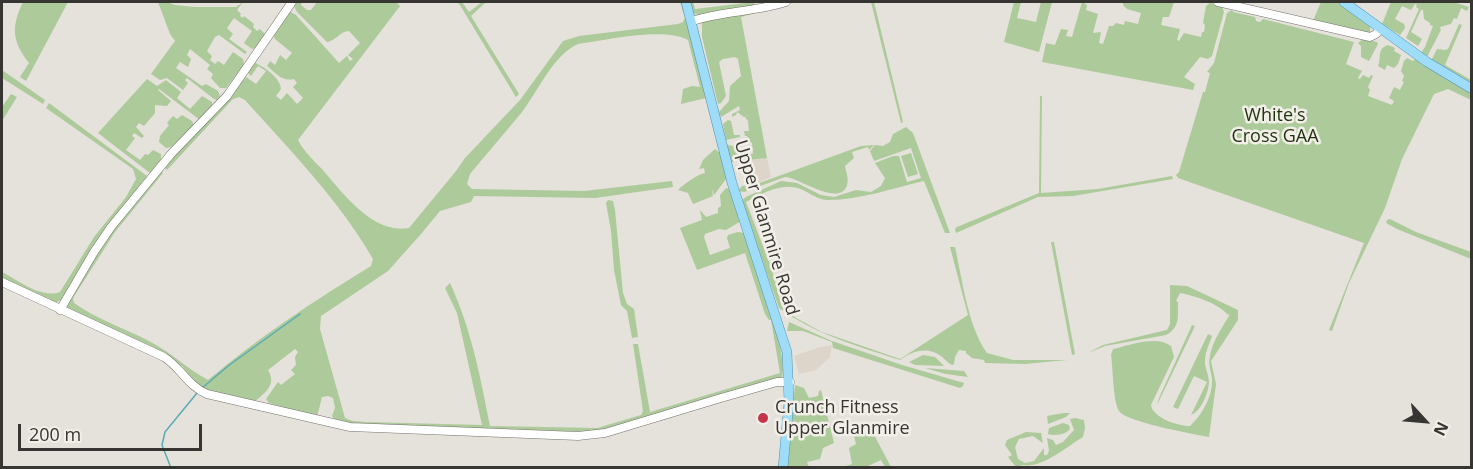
<!DOCTYPE html>
<style>
body{margin:0}
#map{position:relative;width:1473px;height:469px;overflow:hidden;background:#e5e1db;font-family:"Open Sans",sans-serif}
canvas{display:block}
.frame{position:absolute;inset:0;border:3px solid #363532;pointer-events:none}
.north{position:absolute;left:1395px;top:391px;width:60px;height:60px;-webkit-text-stroke:4px #f2eee8;paint-order:stroke;rotate:116deg;font-size:16px;font-weight:700;line-height:24px;text-align:center;color:#363532}
.north::after{content:'';display:block;margin:auto;width:21px;height:27px;background:#363532;clip-path:polygon(50% 0,100% 100%,50% 72%,0 100%)}
.scale{position:absolute;left:18px;top:424px;width:184px;height:27px;box-sizing:border-box;border:3px solid #363532;border-top:0;padding-left:8px;font-size:18px;line-height:21px;white-space:nowrap;color:#363532;-webkit-text-stroke:4px #f2eee8;paint-order:stroke}
</style>
<div id="map">
<canvas width="1473" height="469"></canvas>
<div class="frame"></div>
<div class="north">N</div>
<div class="scale">200 m</div>
</div>
<script>
const c = document.querySelector('canvas').getContext('2d');
c.lineJoin = 'round';
function fill(path, color) { c.fillStyle = color; c.fill(path, 'evenodd'); }
function strokePath(path, color, width, dash) { c.strokeStyle = color; c.lineWidth = width; c.lineCap = dash ? 'butt' : 'round'; c.setLineDash(dash || []); c.stroke(path); }
function drawText(font, color, halo, rows, align = 'center') {
  c.font = font + ' "Open Sans",sans-serif'; c.lineWidth = 5; c.setLineDash([]); c.textBaseline = 'middle'; c.strokeStyle = halo; c.fillStyle = color; for (const [text, x, y, turn = 0] of rows) {
    c.save(); c.translate(x, y); c.rotate((+turn || 0) * Math.PI / 180); c.textAlign = isNaN(turn) ? turn : align; if (halo) c.strokeText(text, 0, 0); c.fillText(text, 0, 0); c.restore();
  }
}
fill(new Path2D(`
 M767,158L771,177L753,185L751,173L754,172L753,168H751L750,166H742V161Z
 M832,345L830,357L816,370L799,374L794,356L817,348Z`), '#ddd5c9');
fill(new Path2D(`
 M23,2H68L26,81L20,77L29,63C12,41 11,27 23,2Z
 M158,2H167L175,5L195,7H236L243,2L237,10L241,14L240,16L243,18L244,16L254,24L253,27L257,31L260,29L265,34L255,48L252,49L244,43L252,31L234,18L227,28L233,34L229,39L247,52L245,54L219,35L215,37L207,51L212,56L210,60L215,64L218,61L224,65L233,52L243,59L244,65L226,88H220L211,78L213,74L207,69L210,65L190,49L187,55L191,59L188,67L180,62L176,68L202,86L206,84L218,91L220,96L217,100L214,99L187,78L185,80L188,83L183,90L167,78L160,80L151,74L175,41L170,34Z
 M295,2H302L301,5L307,10H311L317,2H396L400,6L298,140C303,150 313,160 321,168C342,192 373,235 409,228L456,171L465,158L520,100L563,41L579,36L678,24L683,22L685,18L680,2H683L706,98L681,104L683,89L692,86L700,87L688,40C663,27 608,40 578,44C554,54 538,91 522,112C505,133 487,153 470,174L467,184L472,189L584,191L672,181L673,187L595,198L474,196L471,202L440,211L421,234L388,271L321,316L320,329L345,418L353,421L366,422L482,425L457,313L445,288L450,283C472,331 480,376 490,426L597,428L641,415L643,411L633,344H638L650,412L780,373L771,320H769L765,314L745,253L697,270L680,228L702,220L700,210L706,217L718,213V208L721,206L720,195L726,188L731,190L741,221L726,230L719,229L705,234L704,237L710,255L730,248L727,238L728,235L738,232L745,233C755,263 789,352 782,377L598,432L361,426L337,422L332,416L335,408L333,398L328,396L322,397L317,417L269,403L266,399L278,382L281,385L295,374L291,370L296,365L295,357L298,352L295,349L268,370C277,385 265,393 254,402L219,395L194,384L182,366L164,354L64,308V305L113,229L160,170L163,173L115,232L73,298L74,303C98,320 124,328 149,341C171,352 187,369 208,380C259,337 314,301 371,266L373,259C339,200 290,150 245,100L239,97L233,99L167,170L164,167L242,79L244,80L246,77L256,84L266,71L258,66L251,76L247,72L253,62C263,66 280,77 281,89L276,96L281,100L287,93L297,104L303,98L293,87L297,83L294,79C282,82 276,73 267,66L270,61L275,65L280,55L286,60L292,53L275,39L273,34L289,11L296,15L339,63L347,56L350,61L353,59L348,55L360,43L349,31C340,31 336,41 327,42L297,12L293,4Z
 M458,2H462L469,12L482,2H486L471,16L519,94L516,97Z
 M689,2H693L695,9L754,2L759,3H754V6L751,9L698,15L693,13Z
 M791,2H796L741,17L767,158L730,162L727,145L734,146L735,151H738L739,159L750,157V154H753L752,143L748,141L747,136H745L744,131H749L748,121L745,117L752,114L744,117L737,112L736,115L732,117V114L740,110L739,106L721,117L719,112L729,101L730,86L741,76L738,59L735,57L723,59L719,62L726,96L721,103L718,104L702,37V24L700,22L705,19L748,14Z
 M871,2H874L903,122L901,123Z
 M1014,2H1021L1017,18L1036,22L1041,2H1052L1039,52L1004,42Z
 M1082,2L1087,5L1086,10L1098,14L1093,33L1101,32L1099,43L1103,44L1109,26H1113L1116,23L1124,25L1125,21L1138,24L1141,13L1127,9L1123,5V2H1174L1169,17H1163L1161,25L1180,29L1177,40L1179,41L1184,33L1201,37L1202,32H1204L1205,25L1203,23L1206,6L1210,3L1222,6L1224,12L1212,56L1208,59L1200,57L1184,77L1195,84L1193,90L1042,62L1046,43L1055,45L1061,29L1068,30L1066,36L1072,37Z
 M1321,2H1339L1370,26V33L1367,34L1313,21Z
 M1391,2H1453L1469,7L1467,11L1461,8L1457,19L1454,18L1451,24L1440,27L1441,30L1427,57L1421,53L1425,47L1433,26L1430,25V23L1424,19L1423,10H1421L1411,32L1422,39L1418,46L1406,38L1419,9L1416,7L1417,5L1415,4L1411,10L1402,6L1395,19L1404,24L1405,28L1400,35L1382,24Z
 M1232,10L1233,12L1255,17L1256,21L1260,22L1263,19L1354,42L1346,64L1362,71L1358,78L1360,79L1363,75L1369,78L1371,75L1373,76L1368,87L1370,90L1368,96L1392,105L1394,101L1389,98L1394,87L1400,90L1404,82L1402,81L1404,76L1401,71L1404,61L1407,58L1413,61L1416,58L1471,93V100L1448,89L1434,94L1402,159L1385,208L1349,283L1332,331L1329,330L1364,243L1178,178L1176,175L1179,172L1203,92H1205L1210,73L1207,72L1214,63L1227,13Z
 M1459,24L1462,25L1445,65L1471,80L1469,83L1431,61L1437,49L1445,50L1448,49Z
 M1363,39L1377,42L1378,44L1369,61L1361,57V46L1358,43Z
 M1388,45L1395,48L1394,51L1401,55L1398,64L1394,68L1387,65L1385,70L1378,66C1382,58 1376,49 1388,45Z
 M2,70L45,100L43,104L2,78Z
 M147,79L157,86L166,80L181,92L177,98L190,109L202,96L212,102V106L200,120L159,89L158,90L171,101L167,106L155,105V113L144,126L139,123L136,127L144,136L142,138L134,133L132,136L135,138L126,150L140,160L145,154L148,155L153,150L161,154V160L150,173L98,133Z
 M11,94L17,97L2,121V107Z
 M1040,96H1042L1041,193L1098,189L1172,176L1173,179L1073,196L1038,197L956,233L955,229L957,227L1039,193Z
 M49,103L147,176L115,218L63,299L55,303L2,278V272C18,280 41,299 60,292L94,237L126,197L136,179L133,169L46,108Z
 M182,115L192,121L194,125L171,147L166,148L159,142L160,136L169,125L167,123L173,116L177,119Z
 M728,120L731,121L734,135H740V137L726,140L723,124Z
 M906,127L913,133L950,233H945L924,181C893,188 860,200 828,200C819,200 811,194 803,190C783,181 764,193 746,202L771,267L782,307L796,318L822,332L900,359L968,315L950,247H955C962,278 968,327 987,353L1013,360H1067L1025,364L985,363L984,360L972,358L966,353V351L959,350L955,357L954,364L952,365C948,363 945,359 941,356C927,346 912,351 900,360C857,346 815,334 779,308L741,201L746,197L781,181L797,183L821,195L834,197L856,190L871,192L881,186L885,178L875,163L893,156H899L907,182L921,178L911,148L874,161L870,151L875,145L883,146L890,142L893,134Z
 M874,145L869,150L868,147L852,152L854,158L845,166C846,172 849,179 847,185C840,208 798,177 785,177L744,192L738,191L742,186L754,185L861,146Z
 M715,149L720,153L726,179L714,195L712,189L713,196L693,204L688,193L678,190C684,184 698,174 705,173L704,168L699,169L703,160Z
 M911,153L918,174L908,177L901,156Z
 M608,200L613,201L615,210L623,293L627,304L634,309L638,337L632,338L627,311L621,305L614,270L611,231L606,203Z
 M1390,219L1416,232L1471,252V259L1397,229L1386,223L1387,220Z
 M1051,242H1054L1075,354L1072,355Z
 M1170,285L1187,286L1238,310V320L1211,361L1216,384L1209,437C1193,434 1126,422 1119,411C1113,402 1113,367 1111,355L1113,349C1131,345 1156,335 1171,346L1174,357L1151,405C1153,418 1178,426 1190,426C1202,415 1213,396 1212,379C1211,371 1208,364 1210,356C1212,341 1224,325 1230,314L1228,315C1218,303 1195,296 1180,293L1176,301L1178,302C1178,316 1180,328 1166,335L1105,346L1088,353L1103,345L1167,330L1170,324Z
 M789,322L832,341L902,365L964,383L963,386L960,388L833,348L832,342L803,331H787Z
 M1192,325L1195,326L1157,405L1159,398Z
 M1208,334L1212,336C1209,345 1204,354 1205,364C1206,370 1209,376 1209,383C1208,394 1201,411 1191,415L1207,382L1194,376L1178,409L1173,407Z
 M923,355L935,357L944,366L915,365L909,362Z
 M925,368L964,371L968,377L946,374Z
 M795,385L804,388L809,398L818,396L819,391L821,390L834,443L823,448L820,459L807,462L809,467L787,468Z
 M1064,413H1070L1066,417L1048,424L1047,416Z
 M1075,418L1084,420L1085,428L1083,437C1066,447 1042,469 1021,465L1022,467H1016L1008,457L1012,455L1005,445L1007,440L1026,432L1041,433L1043,443L1033,436L1019,439L1015,447L1018,459L1025,463L1034,461L1044,448V455H1047L1049,451L1047,438L1053,440L1056,445L1063,442L1074,430L1070,419Z
 M1063,423L1069,425L1070,429C1065,435 1055,436 1048,434L1049,428Z
 M871,429L891,467H885L881,460L866,467H843L852,464L849,448L856,444L854,436Z`), '#adca9b');
strokePath(new Path2D(`
 M202,388L228,366L300,314
 M171,468L162,445L165,432L197,393`), '#5aacb4', 1.5);
const minor = new Path2D(`
 M1218,2L1370,37L1376,34L1380,29
 M692,21C722,11 755,12 786,2
 M2,282L164,357C181,368 188,386 207,394L350,427L578,436L605,433L721,398L777,382H790
 M60,310L94,252L111,227L171,154L227,96L292,2`);
const major = new Path2D(`
 M686,2L732,183L787,352L789,402L783,468
 M1344,2L1427,62L1472,89`);
strokePath(minor, '#75726c', 9);
strokePath(major, '#4f92b0', 10);
strokePath(minor, '#fff', 8);
strokePath(major, '#9edcf8', 9);
for (const [x, y, r, color] of [
 [763,418,6,"#c4344a"]
]) { const dot = new Path2D(); dot.arc(x, y, r, 0, 2 * Math.PI); c.fillStyle = color; c.fill(dot); strokePath(dot, '#f2eee8', 2); }
drawText('18px', '#1e330d', '#f2eee8', [
 ["White's",1275,116],
 ["Cross GAA",1275,137]
]);
drawText('18px', '#363532', '#f2eee8', [
 ["Upper Glanmire Road",766,228,73]
]);
drawText('18px', '#363532', '#f2eee8', [
 ["Crunch Fitness",775,408],
 ["Upper Glanmire",775,429]
], 'left');
</script>
